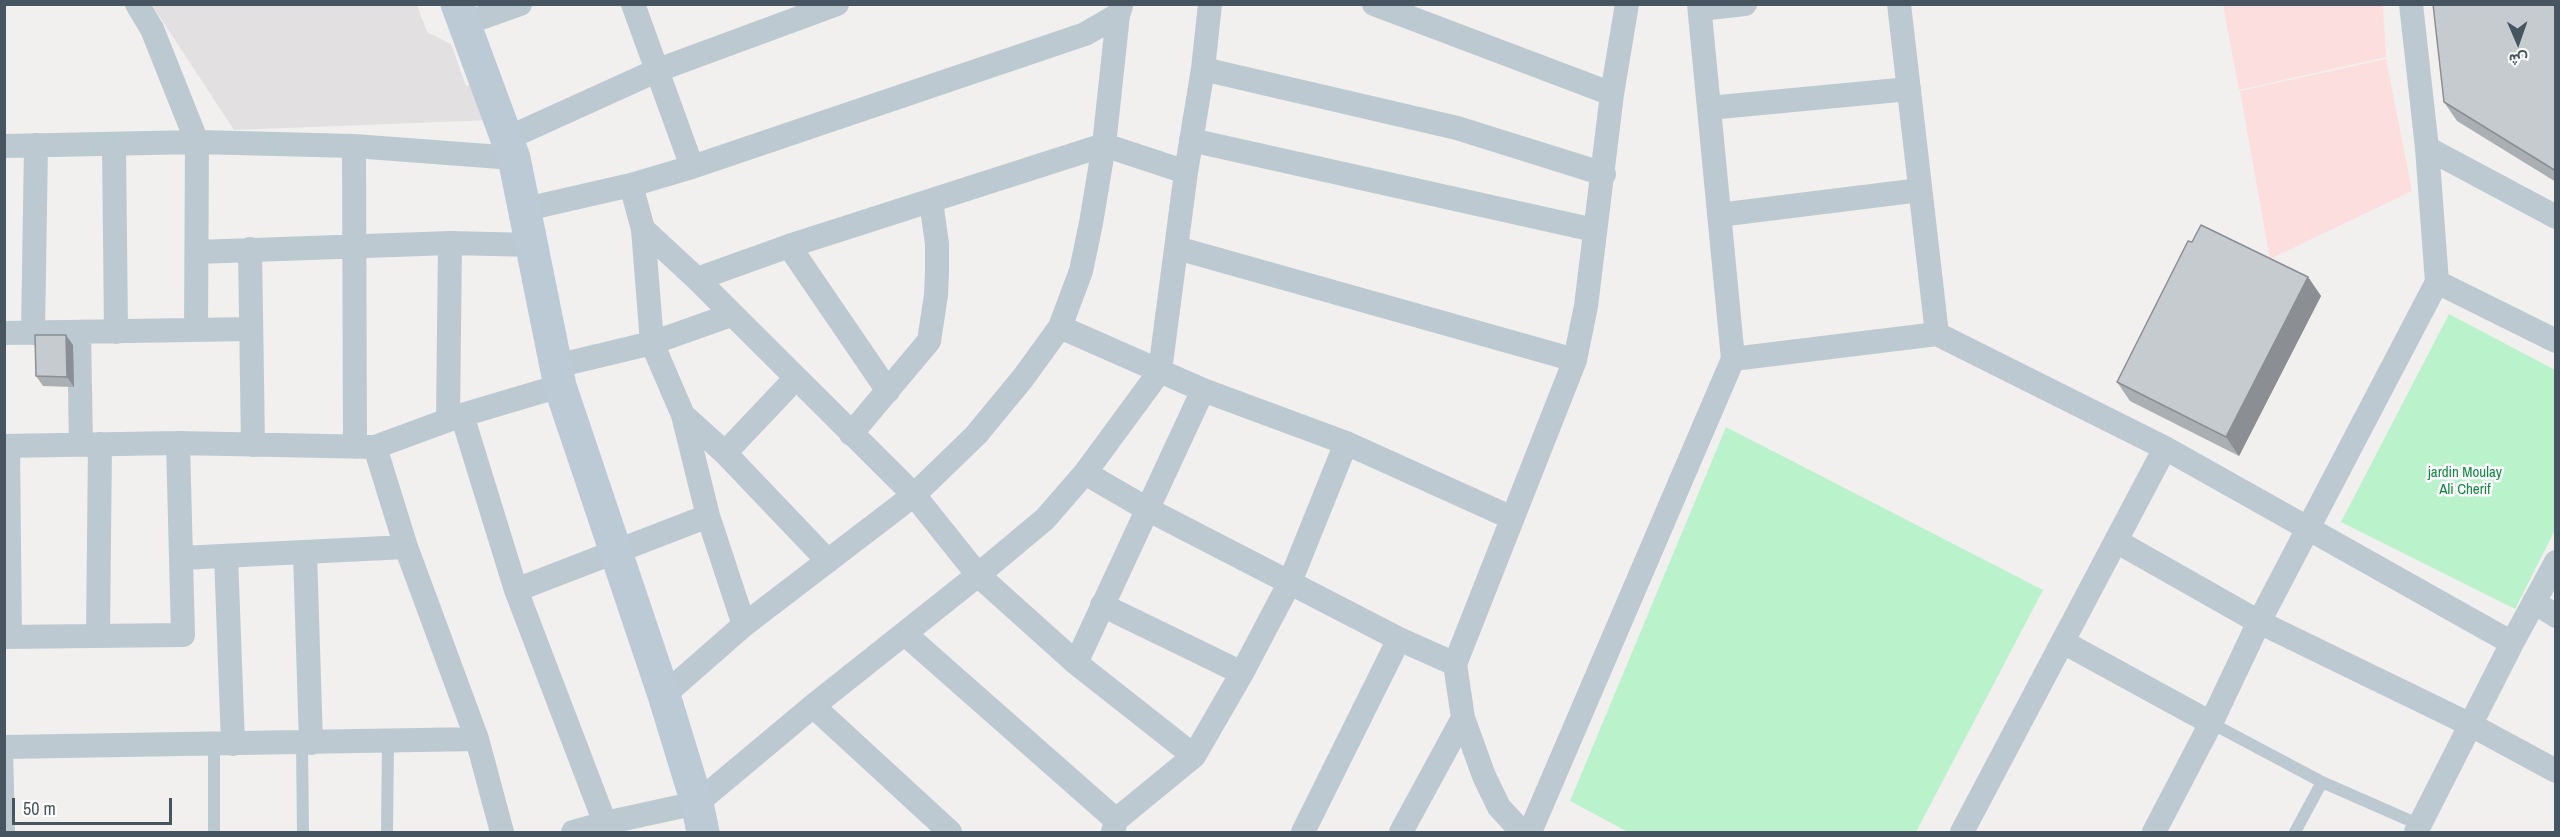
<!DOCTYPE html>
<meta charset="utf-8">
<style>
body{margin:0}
#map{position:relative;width:2560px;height:837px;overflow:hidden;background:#f2efef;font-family:"Archivo Narrow",Vazirmatn,sans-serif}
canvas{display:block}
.frame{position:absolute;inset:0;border:6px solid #46555f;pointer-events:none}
.north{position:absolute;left:2488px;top:12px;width:60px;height:60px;-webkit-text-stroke:4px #fff;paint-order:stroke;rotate:178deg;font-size:16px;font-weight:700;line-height:24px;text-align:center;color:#46555f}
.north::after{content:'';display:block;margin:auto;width:21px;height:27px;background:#46555f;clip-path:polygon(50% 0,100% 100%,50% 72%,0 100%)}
.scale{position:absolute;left:12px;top:798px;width:160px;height:27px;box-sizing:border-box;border:3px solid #46555f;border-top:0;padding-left:8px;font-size:18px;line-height:21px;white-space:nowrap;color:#46555f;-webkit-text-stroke:4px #fff;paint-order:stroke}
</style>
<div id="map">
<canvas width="2560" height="837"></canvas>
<div class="frame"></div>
<div class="north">ش</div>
<div class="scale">50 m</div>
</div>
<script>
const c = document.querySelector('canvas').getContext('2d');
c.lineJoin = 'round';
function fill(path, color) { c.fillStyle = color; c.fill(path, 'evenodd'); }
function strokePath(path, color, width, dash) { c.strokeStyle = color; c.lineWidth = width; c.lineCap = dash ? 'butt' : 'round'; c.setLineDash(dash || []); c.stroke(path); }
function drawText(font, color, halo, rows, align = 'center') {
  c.font = font + ' "Archivo Narrow",sans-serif'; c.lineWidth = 5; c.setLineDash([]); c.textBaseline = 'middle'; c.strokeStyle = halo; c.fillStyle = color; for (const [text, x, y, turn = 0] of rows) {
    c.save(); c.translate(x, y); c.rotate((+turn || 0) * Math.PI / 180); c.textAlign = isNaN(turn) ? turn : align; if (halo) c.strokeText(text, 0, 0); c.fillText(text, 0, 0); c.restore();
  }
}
fill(new Path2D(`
 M152,5H417L427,32L451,44L466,86L477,82L493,120L234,130Z`), '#e3e0e1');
fill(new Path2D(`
 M2223,5H2383L2386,57L2239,90Z
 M2386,59L2412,191L2270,259L2240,91Z`), '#fddede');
fill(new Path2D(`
 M2449,314L2555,370V530L2515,609L2341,522Z
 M1726,427L2043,590L1916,832H1628L1570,801Z`), '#baf3cb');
strokePath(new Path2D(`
 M2211,723L2322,782L2420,825
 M302,743L303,832
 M214,745V832
 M7,747L9,832
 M387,832L388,741
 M2295,832L2322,782`), '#bcc9d0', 12);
strokePath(new Path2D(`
 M137,4L152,29L197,142L196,330
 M633,4L692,167
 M1374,4L1612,94
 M1899,4L1937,334
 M1700,9L1745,4
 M464,24L520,4
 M1203,69L1457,128L1604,174
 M1709,108L1909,89
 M508,138L658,70L837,4
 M1191,140L1594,230
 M114,144L116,332
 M4,146L197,142L354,146L514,158
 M354,146L355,447
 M2427,148L2556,217
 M631,185L643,229L652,343L683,415L708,516L744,625
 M526,209L631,185L692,167L1085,34L1118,15L1121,6
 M1719,215L1920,190
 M789,246L888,391
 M1177,248L1575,360
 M250,249L253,445
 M197,252L450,243L533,245
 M697,279L789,246L1104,145L1186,172
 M2437,282L2556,341
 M1060,327L1203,390L1346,443L1512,518
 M4,333L251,329
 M33,333L36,145
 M79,333L81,444
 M1733,359L1937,334L2165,448L2512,643
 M556,366L652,343L731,315
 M462,415L516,590L605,823
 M683,415L725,453L828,561
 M448,420L450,243
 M851,434L929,341L936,295L937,272V244L931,201
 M4,446L178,443L375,447L406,547L477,739L502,832
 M8,446L10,637
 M375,447L462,415L560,386
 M725,453L795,379
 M1085,473L1147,509L1399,639L1455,664
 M2116,541L2259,622L2471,725L2556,771
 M305,553L311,743
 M226,556L233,744
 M181,558L406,547
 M516,590L708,516
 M2534,602L2556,616
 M1102,605L1242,673
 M905,634L1116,820
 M98,636L100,444
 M4,637L183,635L178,443
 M2063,642L2211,723
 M1076,663L1203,390
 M664,695L744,625L914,495L976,435L1023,378L1060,327L1081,271L1091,223L1104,145L1118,15
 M813,706L950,832
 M4,747L477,739
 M1194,756L1076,663L978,575L1045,519L1085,473L1160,371L1186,172L1203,69L1210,4
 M573,832L605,823L697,803L813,706L978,575L914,495L697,279L643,229
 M1113,832L1116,820L1194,756L1242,673L1290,582L1346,443
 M1303,832L1399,639
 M1401,832L1463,718
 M1522,832L1499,807L1484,776L1463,718L1455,664L1575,360L1586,306L1612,94L1627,4
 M1530,832L1733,359L1699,4
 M1962,832L2165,448
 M2154,832L2211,723L2259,622L2437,282L2427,148L2411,4
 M2416,832L2512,643L2556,562`), '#bcc9d0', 24);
strokePath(new Path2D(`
 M457,4L514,158L560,386L664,695L697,803L703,832`), '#bbcad5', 33);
fill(new Path2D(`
 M2556,4V182L2457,121L2444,102Z
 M2308,277L2321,296L2239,456L2130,401L2117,382Z
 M73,345L74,387L43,386L36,376Z`), '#aaafb3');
fill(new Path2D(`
 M2308,277L2321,296L2239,456L2226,437Z
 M66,335L73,345L74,387L67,377Z`), '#8b8e92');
const building = new Path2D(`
 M2433,4H2556V171L2444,102Z
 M2201,225L2308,277L2226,437L2117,382L2188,241L2192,242Z
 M35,335H66L67,377L36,376Z`);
fill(building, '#c6cbd0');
strokePath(building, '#8b8e92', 1.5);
drawText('15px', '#0f8740', '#fff', [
 ["jardin Moulay",2465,473],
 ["Ali Cherif",2465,490]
]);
</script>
